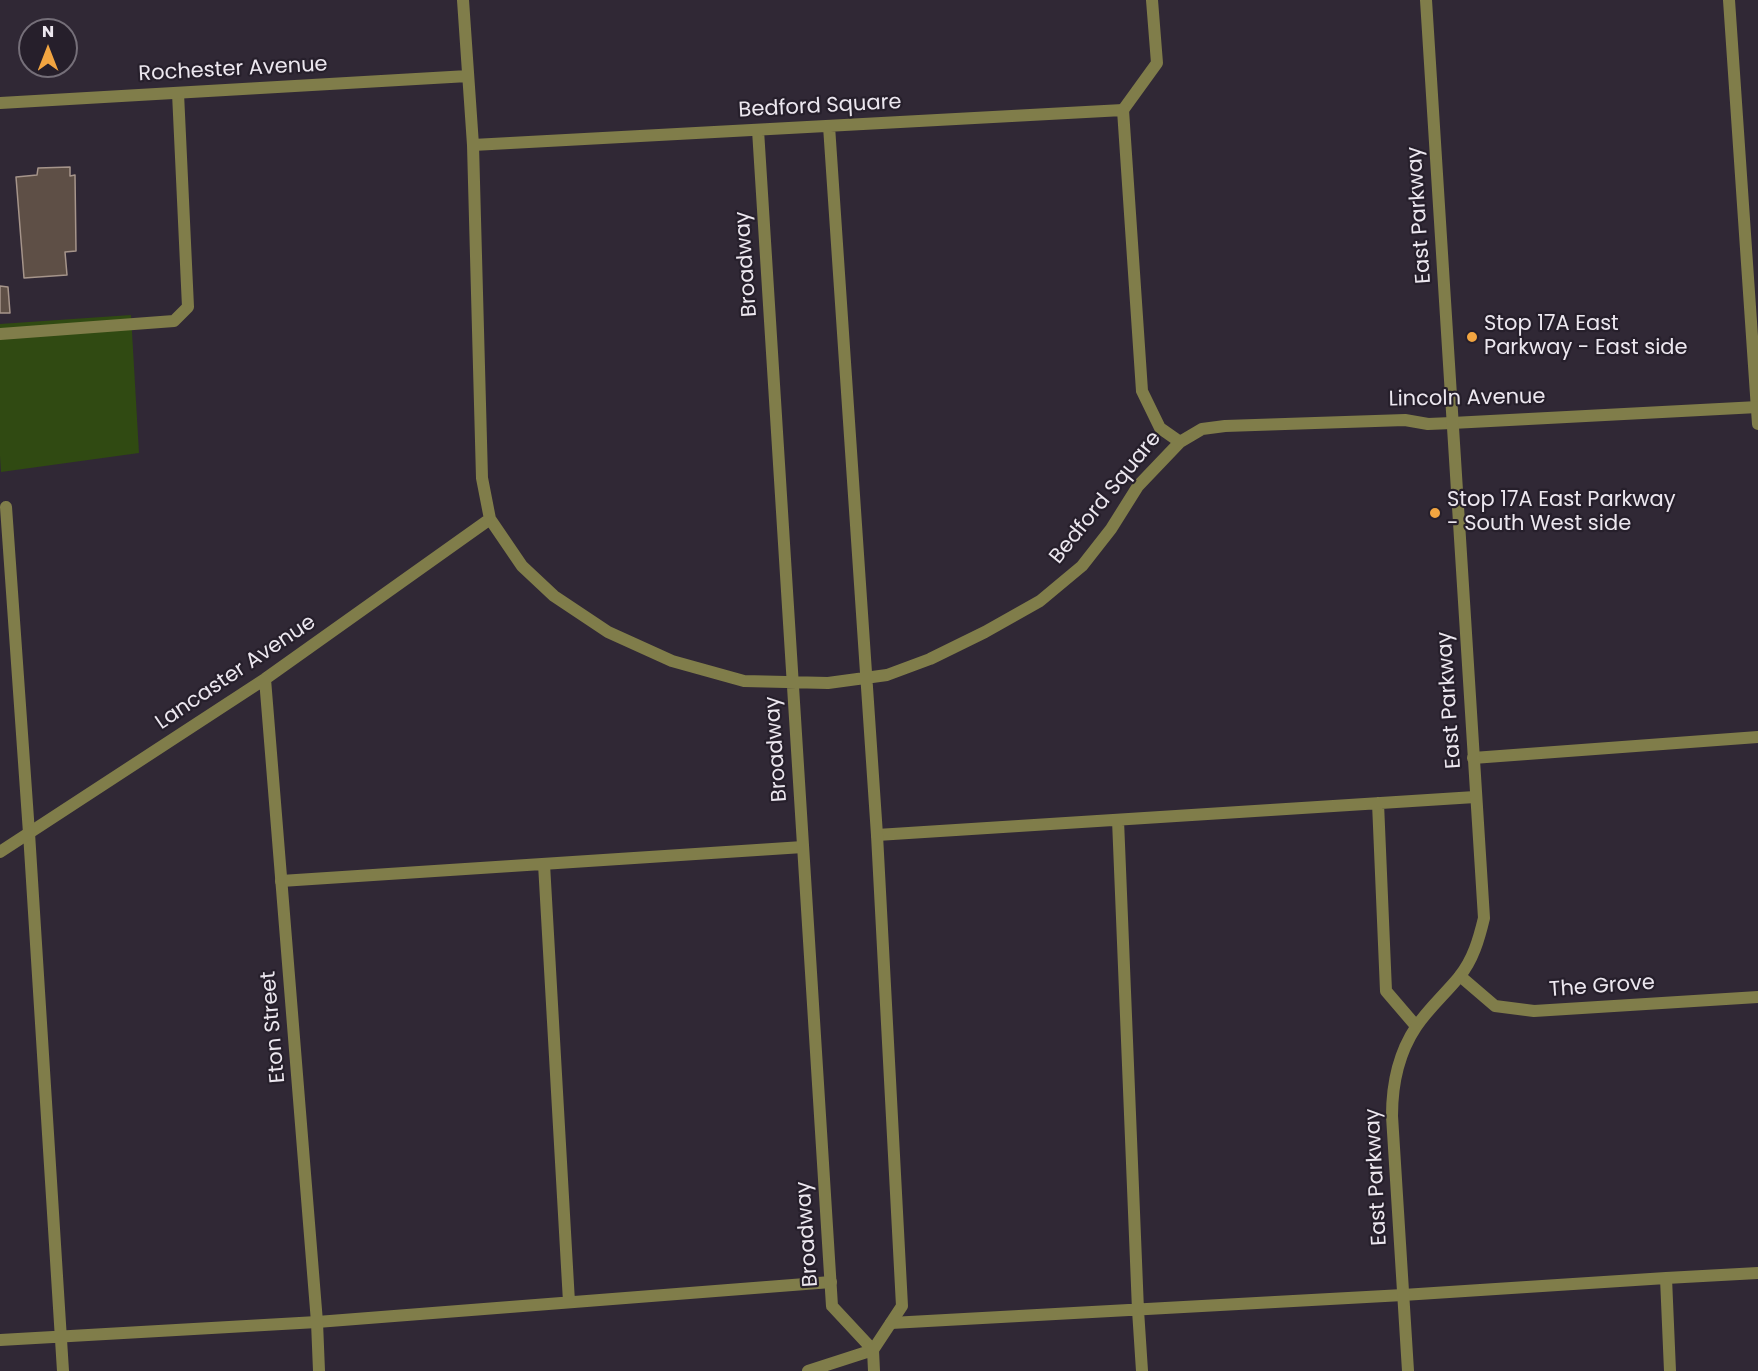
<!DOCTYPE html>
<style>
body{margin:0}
#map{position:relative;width:1758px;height:1371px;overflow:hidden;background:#302835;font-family:Poppins,sans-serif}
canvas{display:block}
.north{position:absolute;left:18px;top:18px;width:60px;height:60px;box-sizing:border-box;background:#261f2b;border:2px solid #756f79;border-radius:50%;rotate:0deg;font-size:16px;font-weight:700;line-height:24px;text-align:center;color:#ece7ef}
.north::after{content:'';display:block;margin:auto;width:21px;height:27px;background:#f2a541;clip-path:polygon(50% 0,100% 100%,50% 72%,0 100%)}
</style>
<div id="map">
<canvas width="1758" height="1371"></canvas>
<div class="north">N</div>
</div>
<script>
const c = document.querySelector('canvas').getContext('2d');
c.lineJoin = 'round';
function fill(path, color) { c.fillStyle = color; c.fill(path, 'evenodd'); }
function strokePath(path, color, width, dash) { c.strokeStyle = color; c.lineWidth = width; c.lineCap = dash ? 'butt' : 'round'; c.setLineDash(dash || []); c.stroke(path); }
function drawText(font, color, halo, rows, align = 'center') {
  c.font = font + ' Poppins,sans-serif'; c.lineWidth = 4.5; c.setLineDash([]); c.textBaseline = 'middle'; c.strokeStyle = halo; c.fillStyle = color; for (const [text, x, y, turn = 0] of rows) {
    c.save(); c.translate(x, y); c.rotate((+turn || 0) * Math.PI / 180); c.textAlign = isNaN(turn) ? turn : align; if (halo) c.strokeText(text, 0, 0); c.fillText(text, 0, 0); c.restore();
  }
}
fill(new Path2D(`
 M131,315L139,453L1,472L0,456V324Z`), '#304a12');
const building = new Path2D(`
 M70,167V176L75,175L76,251L65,252L67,275L24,278L16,177L37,175L38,168Z
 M0,286L8,287L10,313H0Z`);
fill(building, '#5e4f46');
strokePath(building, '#a6958b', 1.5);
strokePath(new Path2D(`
 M1729,0L1758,424
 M1123,110L1157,63L1152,0
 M0,334L174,321L188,307L178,93
 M6,507L29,833L63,1371
 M1473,758L1758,737
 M1378,803L1386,991L1416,1026
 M1118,820L1138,1310L1142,1371
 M877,835L1475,797
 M544,864L569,1302
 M281,881L803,847
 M1666,1278L1670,1371
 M891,1323L1403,1295L1666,1278L1758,1273
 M0,1340L317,1322L831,1282`), '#807d4a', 12);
strokePath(new Path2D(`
 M463,0L473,145L482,478L490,519L522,566L554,596L608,632L672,661L744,681L828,683L887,675L930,659L985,632L1040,601L1082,566L1111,529L1138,486L1180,442L1160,428L1142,391L1123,110L473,145
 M0,103L468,76
 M829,126L877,835L902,1306L873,1350L874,1371
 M758,130L832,1306L873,1350
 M1180,442L1202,429L1225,426L1405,420L1428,424L1452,423L1758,407
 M265,679L317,1322L319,1371
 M0,852L265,679L490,519
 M1460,976L1495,1006L1534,1011L1758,997
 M808,1371L873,1350`), '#807d4a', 12);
strokePath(new Path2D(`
 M1408,1371L1392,1116C1392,1084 1398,1054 1416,1027C1428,1009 1445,994 1459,977C1473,960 1479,939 1484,918L1426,0`), '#807d4a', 12);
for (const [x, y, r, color] of [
 [1472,337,6,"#f2a541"],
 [1435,513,6,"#f2a541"]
]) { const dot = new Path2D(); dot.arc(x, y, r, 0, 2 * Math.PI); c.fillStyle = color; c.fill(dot); strokePath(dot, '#261f2b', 2); }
drawText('21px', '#ece7ef', '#261f2b', [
 ["Rochester Avenue",233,70,-3],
 ["Bedford Square",820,107,-3],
 ["East Parkway",1420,215,-94],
 ["Broadway",747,264,-94],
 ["Lincoln Avenue",1467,399,-1],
 ["Bedford Square",1106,498,-51],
 ["Lancaster Avenue",236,673,-34],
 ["East Parkway",1450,700,-94],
 ["Broadway",777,749,-94],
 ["The Grove",1602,987,-4],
 ["Eton Street",274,1027,-95],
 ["East Parkway",1377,1177,-93],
 ["Broadway",808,1234,-94]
]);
drawText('21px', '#ece7ef', '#261f2b', [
 ["Stop 17A East",1484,325],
 ["Parkway - East side",1484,349],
 ["Stop 17A East Parkway",1447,501],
 ["- South West side",1447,525]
], 'left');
</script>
